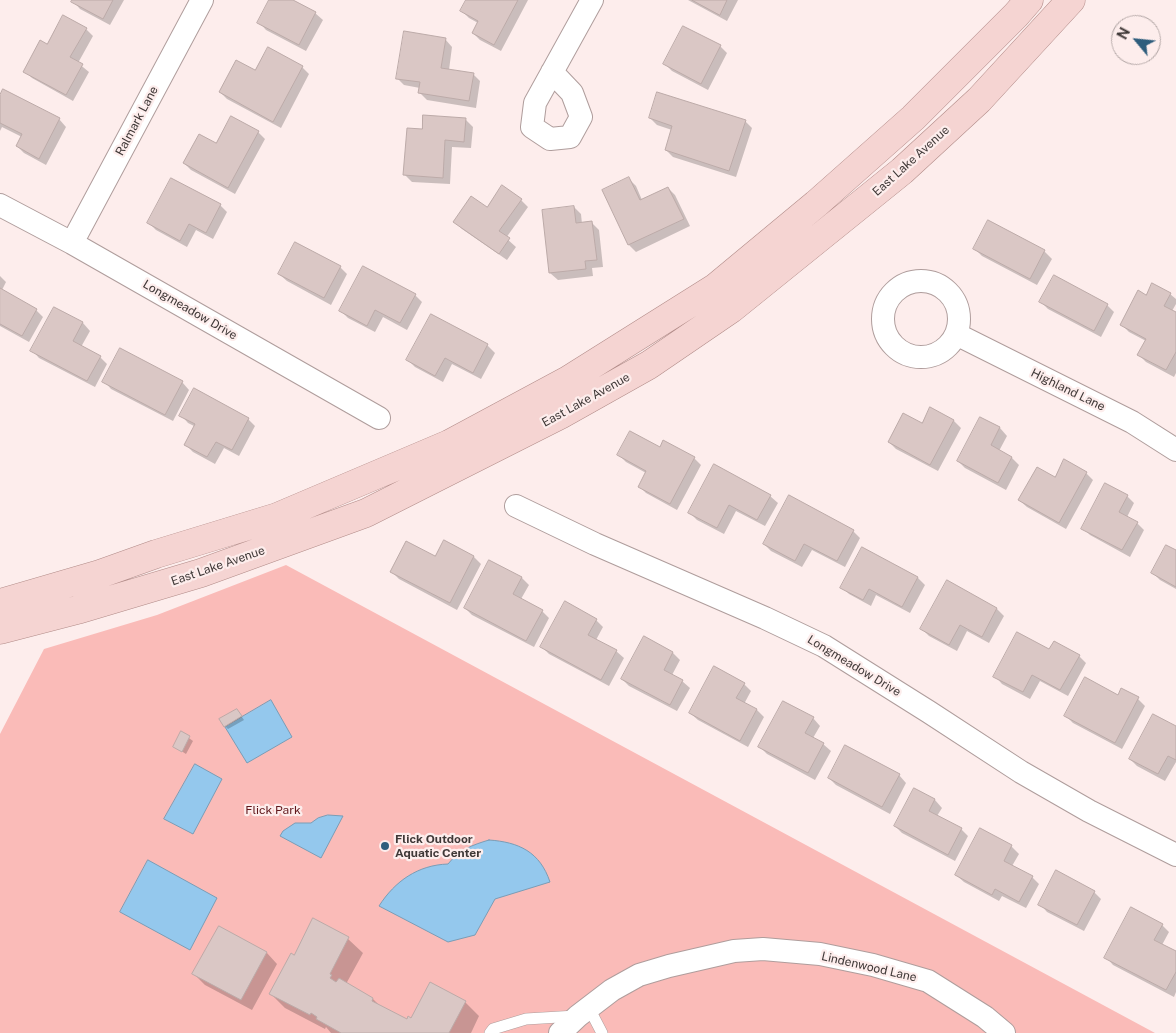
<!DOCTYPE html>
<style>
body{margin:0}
#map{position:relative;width:1176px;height:1033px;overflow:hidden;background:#fdedec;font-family:"Public Sans",sans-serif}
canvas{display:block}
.north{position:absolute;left:1111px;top:15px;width:50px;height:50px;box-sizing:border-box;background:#fdedec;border:1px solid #b1a5a4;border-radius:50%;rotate:298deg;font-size:14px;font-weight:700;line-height:20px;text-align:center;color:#3f3837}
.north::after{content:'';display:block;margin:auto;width:18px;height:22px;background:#2e5d7c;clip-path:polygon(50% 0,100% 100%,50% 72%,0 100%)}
</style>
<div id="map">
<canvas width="1176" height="1033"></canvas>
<div class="north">N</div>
</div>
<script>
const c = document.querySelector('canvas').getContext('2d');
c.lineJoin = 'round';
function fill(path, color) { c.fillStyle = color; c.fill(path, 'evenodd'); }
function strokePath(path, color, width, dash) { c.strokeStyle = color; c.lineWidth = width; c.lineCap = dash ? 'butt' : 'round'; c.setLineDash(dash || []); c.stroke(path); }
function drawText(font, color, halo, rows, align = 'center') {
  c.font = font + ' "Public Sans",sans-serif'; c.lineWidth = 4.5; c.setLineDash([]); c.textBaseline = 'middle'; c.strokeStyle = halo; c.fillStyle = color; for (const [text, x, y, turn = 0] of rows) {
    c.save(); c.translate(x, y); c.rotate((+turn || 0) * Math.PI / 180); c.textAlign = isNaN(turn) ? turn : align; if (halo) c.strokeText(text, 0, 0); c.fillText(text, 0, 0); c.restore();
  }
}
fill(new Path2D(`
 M286,565L1155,1033H0V734L44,649L157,615Z`), '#fabbb8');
const water = new Path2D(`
 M271,700L292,737L247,763L225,727Z
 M195,764L222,779L193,834L164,819Z
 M328,815L343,816L321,858L280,836L283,831L295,823H311L318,818Z
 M489,840C519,842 540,852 550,882L495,899L475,935L448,942L379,906C395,881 418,865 448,864C459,850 472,845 489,840Z
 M148,860L217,898L190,950L120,912Z`);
fill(water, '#94c8ed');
strokePath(water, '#7a9db6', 1);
fill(new Path2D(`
 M74,0H124L110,25L80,9L73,1Z
 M271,0H291L315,13L323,20L306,51L266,30L259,22Z
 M467,0H528L501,51L480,40L473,33L478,23L469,18L462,11Z
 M688,0H738L727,21Z
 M86,29L93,36L78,63L89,72L73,101L32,78L25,71L48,46Z
 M445,39L452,47L449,70L473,74L480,81L476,108L427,100L419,92L420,88L404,85L397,78Z
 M720,46L727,53L708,90L672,71L665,64Z
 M302,67L309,74L281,128L227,99L220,92L256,72Z
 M0,97L59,119L66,127L46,165L24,153L17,146L22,137L2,127L0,131Z
 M650,118L745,121L752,128L736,177L673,157L666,150L672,130L657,125Z
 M466,120L473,127L471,148L452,147L450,184L412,182L405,175L423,130Z
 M258,132L265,139L235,194L191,170L184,163Z
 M628,178L636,186L642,200L668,188L675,195L690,226L636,252L629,245L603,190Z
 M521,200L528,207L506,238L516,247L507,260L462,229L455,222L487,208Z
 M220,205L227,212L213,239L196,230L187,247L156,230L149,223Z
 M574,207L581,214L582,224L592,223L599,230L603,267L592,268L593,276L558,280L550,273Z
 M989,222L1044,251L1052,259L1037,285L982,256L975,249Z
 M340,267L347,274L331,305L287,281L279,274Z
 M0,276L6,282L2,290L36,310L43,317L29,342L0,326Z
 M1170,294L1176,299V304L1172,311L1176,313V373L1174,377L1146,362L1139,355L1146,341L1129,332L1122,325L1147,296Z
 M415,295L422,302L407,330L383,317L375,332L348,318L341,311Z
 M1041,302L1107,305L1114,312L1101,337L1048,309Z
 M54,308L83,323L90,331L81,347L100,357L107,364L95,387L39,358L32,350Z
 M431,316L487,345L495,353L481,379L452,364L443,382L415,367L408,360Z
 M104,381L182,382L189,390L173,421L111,389Z
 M181,415L248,419L255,426L239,456L224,448L215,464L193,452L186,445L196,427L188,423Z
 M981,418L1000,428L1007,436L999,451L1012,458L1019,465L1006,490L965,468L958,461Z
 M954,421L961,428L938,471L896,449L889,442L922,425Z
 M660,448L694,458L701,465L677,510L646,493L639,486L646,473L626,462L619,455Z
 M1086,473L1093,480L1066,529L1027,507L1019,500L1055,478Z
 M770,496L778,503L765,526L736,511L724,534L697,520L690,513Z
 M1127,496L1134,503L1127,517L1137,523L1144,530L1130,557L1090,535L1083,528Z
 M853,531L860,538L845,567L812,550L802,567L771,551L764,544Z
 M444,542L474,557L481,564L457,610L399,579L392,572L436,558Z
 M862,548L918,578L925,585L910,613L876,595L871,606L849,594L842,587Z
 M1176,551V589L1160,580L1153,573Z
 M490,561L522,578L529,585L521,599L542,611L549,618L534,647L472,615L465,608Z
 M997,609L1004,616L989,643L967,631L957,651L929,636L922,629Z
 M596,620L603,627L596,640L616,651L624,658L609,686L549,654L542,647Z
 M644,637L673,653L680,660L672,675L682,681L690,688L677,711L629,686L622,679Z
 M1050,651L1079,656L1086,663L1068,696L1040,681L1030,699L1002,684L995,676Z
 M744,684L751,691L744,704L757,710L764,717L748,747L698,720L690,713Z
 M1118,696L1138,699L1145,706L1122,749L1073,723L1066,716Z
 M237,710L244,720L228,729L225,726Z
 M813,718L820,726L813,738L823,744L831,751L815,780L767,754L760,747Z
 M1176,728V762L1165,781L1137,766L1130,759Z
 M182,733L193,741L186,754L175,747Z
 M899,775L906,783L890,814L836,785L829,778Z
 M914,790L935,800L942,808L937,816L961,829L968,836L955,861L902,833L895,826Z
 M980,830L1011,846L1019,854L1012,866L1032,877L1039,884L1026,908L1002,896L999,901L964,882L956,875Z
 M1094,892L1101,899L1084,931L1047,912L1040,904Z
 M314,920L348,939L363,953L346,984L373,999L381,1007L407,1021L465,1002L479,1016L471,1033H331L326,1027L325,1029L285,1008L271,994L294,957Z
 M1162,925L1169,932L1162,945L1176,953V992L1174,997L1113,965L1106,957Z
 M220,928L267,953L277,964L252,1010L205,985L194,974Z`), '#0003');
const building = new Path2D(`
 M72,0H113L103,19L71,2Z
 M269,0H293L316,12L299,45L257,23Z
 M466,0H518L494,45L472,33L478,21L460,11Z
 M692,0H727L720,15Z
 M63,15L87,28L70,57L83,64L66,95L23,72L40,40L47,44Z
 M683,26L721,45L701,84L663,64Z
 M404,31L446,38L441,68L474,73L469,101L418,93L420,82L396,79Z
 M268,47L303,66L273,122L219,92L236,60L255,70Z
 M3,89L60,118L39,159L16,146L22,134L0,123V95Z
 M657,92L746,120L729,171L665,150L672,126L649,118Z
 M423,115L466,118L464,142L445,140L443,178L403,175L407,128L422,129Z
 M231,116L259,131L228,188L183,163L199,134L216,143Z
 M629,177L640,200L668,187L684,219L628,245L602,190Z
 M171,178L221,204L206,233L189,224L180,241L147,223Z
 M502,185L522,199L499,231L510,238L499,254L453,222L471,196L487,207Z
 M574,206L576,223L592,221L597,260L585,261L586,269L549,273L542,210Z
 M988,220L1045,250L1030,279L973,249Z
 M295,242L341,266L324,298L278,274Z
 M363,266L416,294L400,323L375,310L367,326L339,311Z
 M1054,275L1108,304L1094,331L1039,302Z
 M1152,283L1171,293L1164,306L1176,312V352L1166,370L1137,355L1146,339L1120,325L1138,290L1146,295Z
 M0,288L37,309L22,336L0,324Z
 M54,307L83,322L73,341L101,356L87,381L30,351Z
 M431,314L488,344L473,373L445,358L435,376L406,360Z
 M120,348L183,381L165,415L102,382Z
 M194,388L249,418L232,450L216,442L207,457L184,445L195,424L179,416Z
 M930,407L954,420L930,465L888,442L903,413L922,423Z
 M980,417L1000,427L991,445L1012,457L998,483L957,461Z
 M630,431L660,447L663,440L695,457L670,504L638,487L646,471L617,455Z
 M1064,459L1087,472L1059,523L1018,500L1037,467L1055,477Z
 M714,464L771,495L757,520L729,505L717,528L688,513Z
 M1105,483L1128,495L1119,512L1138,522L1122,550L1081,529Z
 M789,495L854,530L837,561L804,544L795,561L763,544Z
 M444,540L474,556L450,603L390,572L406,541L435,556Z
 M1166,545L1176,550V587L1151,573Z
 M862,547L918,577L902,607L869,589L863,600L840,588Z
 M489,560L522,577L513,594L543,610L526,641L464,608Z
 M947,580L997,608L982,637L960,625L949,645L920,629Z
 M565,601L597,619L588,635L617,650L601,680L540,647Z
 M1017,632L1049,649L1054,641L1080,655L1060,690L1032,675L1023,692L993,677Z
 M644,636L673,652L664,670L683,680L670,705L621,679Z
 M714,666L745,683L736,698L757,709L740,741L689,713Z
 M1085,677L1118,695L1121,688L1139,697L1115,743L1064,716Z
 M783,701L814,717L805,733L824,743L808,773L758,747Z
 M237,709L242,716L224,727L219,719Z
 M1153,714L1176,726V760L1168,756L1158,774L1129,759Z
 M181,731L190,736L182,752L173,747Z
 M845,745L900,774L882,807L828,778Z
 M914,788L935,799L929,811L962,828L948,855L894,826Z
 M980,828L1012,845L1004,861L1033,876L1019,902L995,889L992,895L955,875Z
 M1056,870L1095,891L1077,925L1038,905Z
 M1131,907L1163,924L1154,940L1176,951V972L1166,990L1104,958Z
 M313,918L349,937L330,974L332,975L330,978L336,982L339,978L373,998L372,1001L407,1019L408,1016L411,1018L430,982L466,1001L449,1033H341L316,1019L317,1017L311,1013L310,1015L269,994L291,953L294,955Z
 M219,926L267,952L241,1000L192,974Z`);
fill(building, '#dac7c5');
strokePath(building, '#bcaaa8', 1);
const service = new Path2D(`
 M589,1008L602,1033
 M490,1033L493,1029L526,1019L576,1016`);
const minor = new Path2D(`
 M552,72L572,93L581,117L570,137L550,139L532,127L535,103L592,0
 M0,205L72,243L379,418
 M72,243L202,0
 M883 319a38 38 0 1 1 76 0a38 38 0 1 1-76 0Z
 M956,334L1132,422L1176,450
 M516,506L595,544L765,618L824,646L929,712L1021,772L1089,811L1176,855
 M560,1033L578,1016L612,990L639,975L669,966L734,951L763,949L820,954L873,965L928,981L985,1017L1004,1033`);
const primary = new Path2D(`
 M0,603L100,574L156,554L277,517L449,444L568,380L716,287L816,204L913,118L1016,15L1029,0
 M0,630L77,610L201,573L366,513L560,415L649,365L731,309L902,171L979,100L1071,0`);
strokePath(service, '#af9d9c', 12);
strokePath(minor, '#af9d9c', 24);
strokePath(primary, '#b18b88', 29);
strokePath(service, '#fff', 11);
strokePath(minor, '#fff', 22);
strokePath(primary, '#f5d4d2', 28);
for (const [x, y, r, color] of [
 [385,846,5,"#2e5d7c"]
]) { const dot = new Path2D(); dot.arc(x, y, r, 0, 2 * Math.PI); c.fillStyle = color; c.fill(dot); strokePath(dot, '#fdedec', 2); }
drawText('12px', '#3f3837', '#fdedec', [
 ["Ralmark Lane",137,121,-62],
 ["East Lake Avenue",911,161,-42],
 ["Longmeadow Drive",190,310,30],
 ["Highland Lane",1068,390,26],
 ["East Lake Avenue",586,400,-29],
 ["East Lake Avenue",218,566,-19],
 ["Longmeadow Drive",854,666,31],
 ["Lindenwood Lane",869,967,13]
]);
drawText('12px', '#61171b', '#fdedec', [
 ["Flick Park",273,810]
]);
drawText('bold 12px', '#3f3837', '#fdedec', [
 ["Flick Outdoor",395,839],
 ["Aquatic Center",395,853]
], 'left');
</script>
